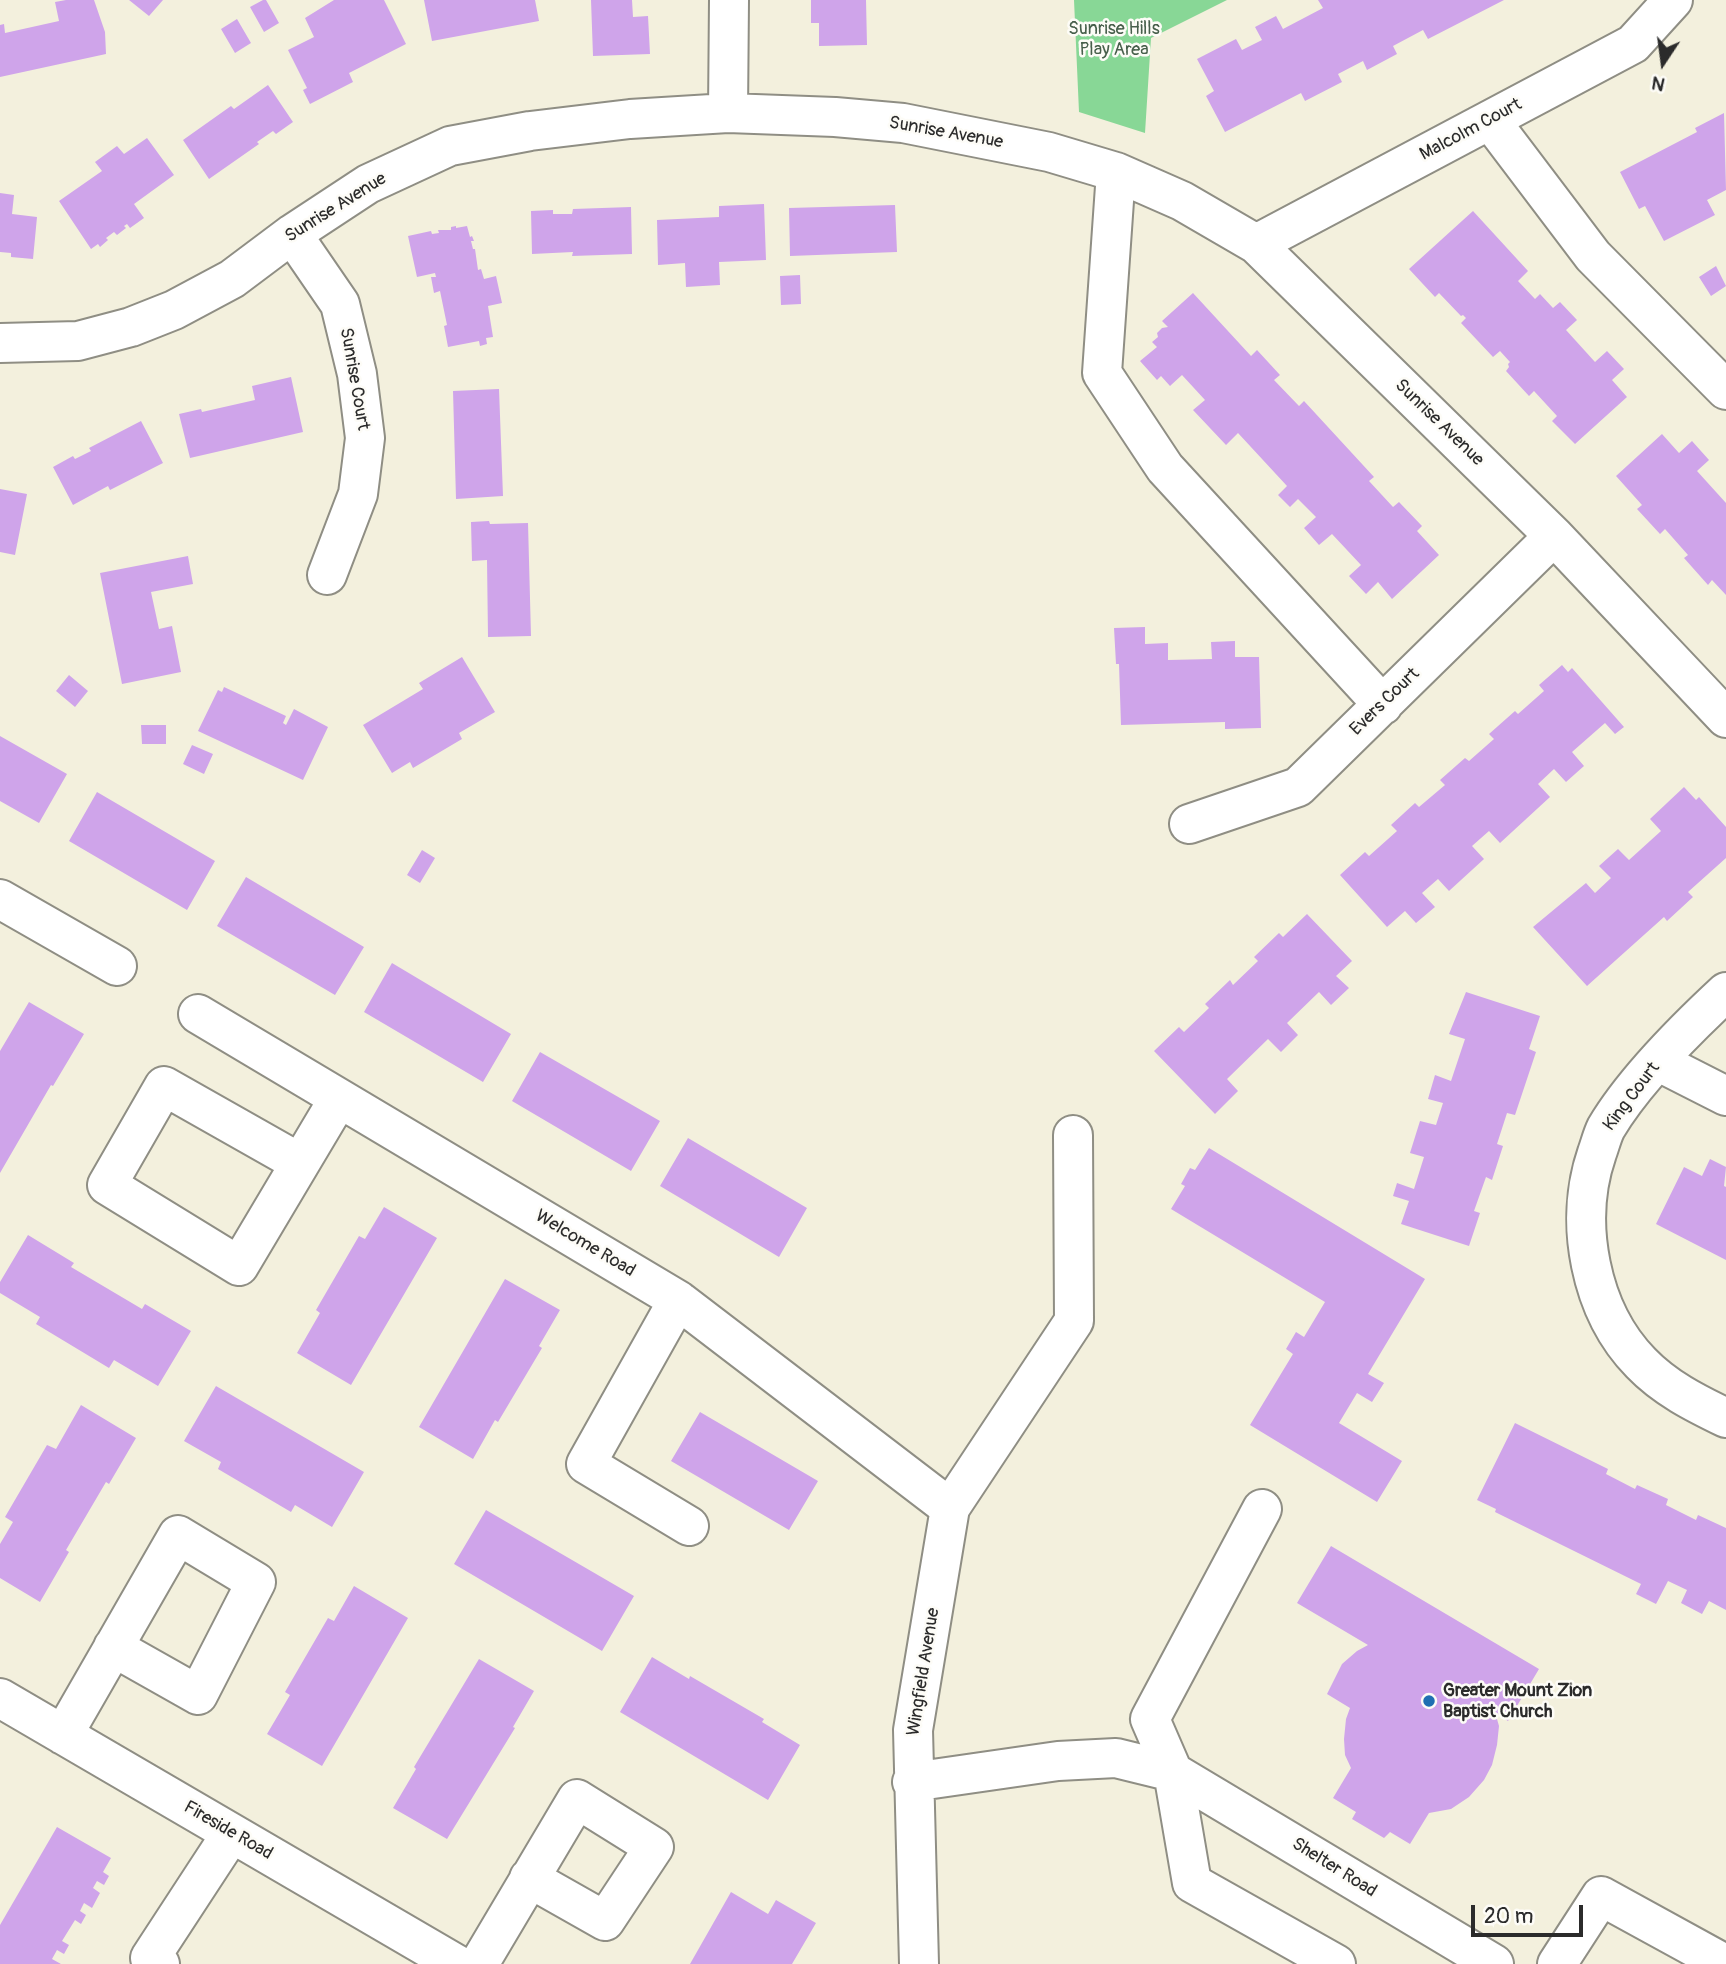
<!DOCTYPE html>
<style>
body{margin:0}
#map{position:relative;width:1726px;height:1964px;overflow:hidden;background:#f3f0dd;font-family:Pangolin,sans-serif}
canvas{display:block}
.north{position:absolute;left:1628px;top:28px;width:70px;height:70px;-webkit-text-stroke:5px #fdfcf7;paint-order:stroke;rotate:193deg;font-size:19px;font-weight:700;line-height:28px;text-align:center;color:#2b2b2b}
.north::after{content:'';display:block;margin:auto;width:24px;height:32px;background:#2b2b2b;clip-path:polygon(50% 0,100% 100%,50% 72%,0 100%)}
.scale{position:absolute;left:1471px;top:1905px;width:112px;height:32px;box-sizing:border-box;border:4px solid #2b2b2b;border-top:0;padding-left:9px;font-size:21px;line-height:24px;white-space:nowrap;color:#2b2b2b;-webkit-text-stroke:5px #fdfcf7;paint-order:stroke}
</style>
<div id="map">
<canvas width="1726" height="1964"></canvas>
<div class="north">N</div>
<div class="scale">20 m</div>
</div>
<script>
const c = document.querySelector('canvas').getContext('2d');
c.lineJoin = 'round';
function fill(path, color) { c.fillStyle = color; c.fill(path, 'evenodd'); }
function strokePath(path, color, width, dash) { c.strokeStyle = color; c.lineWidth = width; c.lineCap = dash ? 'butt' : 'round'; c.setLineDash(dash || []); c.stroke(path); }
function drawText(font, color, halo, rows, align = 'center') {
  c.font = font + ' Pangolin,sans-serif'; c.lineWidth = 5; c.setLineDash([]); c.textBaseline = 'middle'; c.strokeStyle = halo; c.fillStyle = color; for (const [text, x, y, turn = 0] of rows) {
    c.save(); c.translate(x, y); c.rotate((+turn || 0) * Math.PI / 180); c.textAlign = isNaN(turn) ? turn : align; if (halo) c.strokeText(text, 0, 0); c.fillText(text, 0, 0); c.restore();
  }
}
fill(new Path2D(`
 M1074,0H1227L1151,38L1145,133L1079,112Z`), '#88d796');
fill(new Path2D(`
 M66,0H94L105,32L106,54L0,77V25L4,24L5,33L59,21L55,2Z
 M129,0H163L149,16Z
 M263,0H266L279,23L264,32L250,7Z
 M334,0H384L406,44L349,73L353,82L310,104L303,90L307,88L288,50L314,37L305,18Z
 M424,0H535L539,21L432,41Z
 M591,0H632L633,17L648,16L650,54L593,56Z
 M811,0H866L867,45L819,46V23H811Z
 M1318,0H1504L1428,39L1423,30L1393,46L1397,54L1367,70L1363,61L1338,74L1342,82L1305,101L1301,93L1225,132L1206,96L1214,91L1197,59L1236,39L1242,50L1262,40L1255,27L1276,16L1283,29L1323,8Z
 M237,19L251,43L235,53L221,29Z
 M268,85L293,122L276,134L273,131L257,142L259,144L209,179L183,140L231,106L234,109Z
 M1724,113L1726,190L1707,200L1715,215L1664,241L1645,206L1639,209L1620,172L1697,132L1695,128Z
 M147,138L174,175L134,204L144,218L130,228L127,224L124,226L126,228L117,235L114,232L106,238L108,240L100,247L98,244L91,249L59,201L102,171L95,162L117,146L124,154Z
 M0,193L14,195L12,214L37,217L33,259L11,257V253L0,252Z
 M764,204L766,260L719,262L720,285L686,287L685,263L658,265L657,220L719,217V206Z
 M895,205L897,252L790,256L789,208Z
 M631,207L632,254L572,256L573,252L532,254L531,211L553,210V214H572L573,209Z
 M1473,211L1528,271L1518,281L1535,299L1540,294L1553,308L1560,302L1577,320L1566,330L1595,362L1607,351L1624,369L1612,380L1627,397L1575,444L1552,421L1557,416L1534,391L1529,396L1506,371L1509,367L1508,364L1510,362L1500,351L1493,357L1461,323L1466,318L1463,315L1461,316L1439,293L1435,297L1409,269Z
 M456,226V228L467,226L470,237L472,236L474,241H471L473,249H475L478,270L481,269L484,279L496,276L502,303L488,306L493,337L486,338L487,344L480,346L479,341L448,347L444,326L447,325L440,291L434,293L431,277H436L435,273L417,277L408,236L431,231L432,234L439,233L438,230H451V227Z
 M1716,266L1726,286L1711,296L1699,277Z
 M800,275L801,304L781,305L780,276Z
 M1193,293L1251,356L1257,350L1280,375L1274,380L1299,406L1304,401L1374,477L1369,481L1393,507L1399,502L1422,526L1417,531L1439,555L1392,599L1378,582L1366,594L1349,576L1361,565L1332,534L1319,545L1304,528L1316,517L1298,499L1290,507L1278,495L1287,486L1238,433L1226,445L1193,410L1205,400L1182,375L1170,386L1161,376L1157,380L1140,361L1157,347L1152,342L1158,337L1157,333L1162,328L1168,327L1162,321Z
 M291,377L303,432L190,458L179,414L201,409L202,412L255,400L252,386Z
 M499,389L503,496L456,499L453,391Z
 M141,421L163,463L110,490L108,486L73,505L53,467L73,456L75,459L91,451L89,448Z
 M1662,434L1679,453L1692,441L1709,460L1697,471L1726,503V595L1712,580L1708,585L1684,558L1688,555L1665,529L1660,534L1637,509L1642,505L1616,476Z
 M0,489L27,494L15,555L0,552Z
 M489,521L490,524L528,523L531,636L488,637L487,560L472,561L471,522Z
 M188,556L193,584L151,592L159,629L172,626L181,672L122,684L100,573Z
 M1145,627V644L1168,643V660L1212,659L1211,642L1235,641V657H1259L1261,728L1225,729V722L1121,725L1119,664H1116L1114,628Z
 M462,657L495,712L459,733L462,739L413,768L410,762L392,773L363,725L423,689L419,683Z
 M1562,665L1568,672L1572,668L1624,727L1615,734L1605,723L1572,752L1584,766L1566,782L1554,769L1538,784L1550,797L1500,843L1489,831L1472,846L1484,859L1449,891L1438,879L1422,893L1435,907L1416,923L1405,911L1387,927L1340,875L1365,852L1369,856L1397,831L1391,825L1415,803L1419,807L1445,785L1440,780L1465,758L1469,761L1494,739L1489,734L1515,711L1518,714L1544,691L1539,685Z
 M69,675L88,691L75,707L56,691Z
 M224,687L286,716L283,723L286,725L294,709L328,727L303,780L198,731L218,690L222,692Z
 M141,725H166V744H142Z
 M0,736L67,774L39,823L0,801Z
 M192,745L213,754L204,774L183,764Z
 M1684,787L1696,800L1699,797L1726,827V858L1688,892L1693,897L1667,921L1664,917L1587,986L1533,927L1586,883L1595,893L1611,878L1599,866L1618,849L1629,860L1661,831L1650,819Z
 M97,792L215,861L187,910L69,841Z
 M422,850L435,858L420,883L407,875Z
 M246,877L364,947L335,995L217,926Z
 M1307,914L1352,961L1336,976L1349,988L1331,1005L1319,992L1287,1023L1298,1035L1281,1052L1268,1039L1227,1079L1238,1091L1215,1114L1154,1051L1179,1027L1184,1032L1209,1008L1205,1004L1230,980L1233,985L1258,961L1254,957L1279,933L1283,937Z
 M392,963L511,1034L483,1082L364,1012Z
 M1466,992L1540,1016L1529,1049L1536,1052L1515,1115L1507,1113L1497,1144L1503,1146L1492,1180L1486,1177L1474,1211L1480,1213L1469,1246L1401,1224L1409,1201L1393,1196L1397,1183L1414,1189L1424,1157L1410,1153L1420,1121L1436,1125L1443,1103L1428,1099L1435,1075L1451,1081L1465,1039L1449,1034Z
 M29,1002L84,1034L53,1086L51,1085L0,1173V1051Z
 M540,1052L660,1121L631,1171L512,1101Z
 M688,1138L807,1208L779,1257L660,1186Z
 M1209,1148L1425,1279L1368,1374L1384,1383L1372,1402L1357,1393L1339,1423L1402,1461L1377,1502L1250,1425L1293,1354L1286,1349L1296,1332L1304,1337L1325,1302L1171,1209L1185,1186L1181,1184L1190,1168L1195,1170Z
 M1710,1159L1726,1167L1724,1186L1726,1187V1260L1656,1224L1684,1167L1702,1176Z
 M384,1207L437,1238L351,1385L297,1353L320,1313L316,1310L359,1236L365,1239Z
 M28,1235L74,1263L71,1267L142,1309L145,1304L191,1331L158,1386L114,1360L109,1368L36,1324L40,1317L0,1293V1282Z
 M505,1279L560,1310L539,1346L542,1348L498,1422L495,1420L473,1459L419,1427Z
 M216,1386L364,1472L332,1527L295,1505L291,1512L218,1469L221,1462L184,1441Z
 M81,1405L136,1438L109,1484L106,1482L66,1550L69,1552L40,1602L0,1578V1544L13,1522L5,1517L47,1445L56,1449Z
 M700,1412L818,1481L789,1530L671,1461Z
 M1515,1423L1608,1469L1606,1474L1635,1489L1637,1485L1668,1499L1666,1505L1696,1520L1698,1515L1726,1528V1610L1709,1601L1702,1614L1681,1603L1687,1590L1668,1581L1656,1604L1636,1594L1641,1584L1495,1512L1496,1509L1477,1500Z
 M486,1510L634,1596L602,1651L454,1564Z
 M1331,1546L1539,1669L1508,1721L1495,1712L1499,1726L1497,1745L1492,1765L1484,1780L1469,1797L1451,1809L1429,1813L1410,1844L1390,1832L1384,1838L1352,1819L1356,1812L1333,1798L1351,1768L1345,1755L1344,1739L1346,1719L1350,1708L1327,1694L1342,1664L1357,1651L1368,1645L1297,1603Z
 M354,1586L408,1618L322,1766L267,1734L290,1695L285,1692L328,1618L334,1621Z
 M652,1657L689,1679L690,1676L764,1719L762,1722L800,1745L768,1800L620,1712Z
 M479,1659L534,1691L513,1727L515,1728L447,1839L393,1808L416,1769L414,1767Z
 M57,1827L111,1858L103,1872L109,1876L104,1885L97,1881L93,1888L100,1893L92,1908L84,1903L80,1911L86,1915L81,1924L75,1920L62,1941L69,1945L64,1954L57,1950L52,1959L61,1964H0V1925Z
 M731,1892L768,1914L776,1900L816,1923L792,1964H690Z`), '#cfa4ea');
const minor = new Path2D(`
 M728,113L729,0
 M1490,120L1593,256L1726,390
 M1116,172L1102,373L1165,468L1383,705
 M292,234L340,304L357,374L365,438L358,494L327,575
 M1256,244L1633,44L1673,0
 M0,343L78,341L131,327L174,310L232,279L292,234L368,184L450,146L530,131L630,119L728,113L835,117L903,123L1049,152L1116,172L1182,201L1256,244L1554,536L1726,718
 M1189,824L1298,787L1554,536
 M0,899L117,966
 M1726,992C1685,1030 1634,1081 1606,1128C1602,1136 1600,1145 1597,1153C1573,1222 1590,1311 1641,1363C1665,1388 1695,1403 1726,1418
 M198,1014L678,1300L950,1508
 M1659,1062L1726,1096
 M300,1163L164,1086L107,1185L239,1266L339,1098
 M678,1300L586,1464L689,1526
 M1262,1509L1150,1719L1173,1772L1192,1883L1336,1964
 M0,1698L456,1964
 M63,1735L178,1535L256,1582L198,1695L113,1647
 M912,1782L1058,1761L1116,1758L1173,1772L1494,1964
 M160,1964L150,1958L231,1834
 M479,1964L577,1799L654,1847L605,1921L529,1878
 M919,1964L913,1730L950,1508L1074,1321L1073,1135
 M1557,1964L1601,1896L1725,1964`);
strokePath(minor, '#8f8e84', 42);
strokePath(minor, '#fff', 38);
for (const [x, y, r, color] of [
 [1429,1701,7,"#1f6fb2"]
]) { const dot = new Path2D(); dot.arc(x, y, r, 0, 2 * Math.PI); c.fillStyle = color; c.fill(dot); strokePath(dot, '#fdfcf7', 2.5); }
drawText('18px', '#475f4b', '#fdfcf7', [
 ["Sunrise Hills",1114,29],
 ["Play Area",1114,50]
]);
drawText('18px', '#2b2b2b', '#fdfcf7', [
 ["Malcolm Court",1471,130,-28],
 ["Sunrise Avenue",946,133,10],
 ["Sunrise Avenue",336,208,-32],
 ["Sunrise Court",354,379,80],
 ["Sunrise Avenue",1439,423,44],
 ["Evers Court",1385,702,-44],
 ["King Court",1632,1097,-53],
 ["Welcome Road",585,1244,31],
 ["Wingfield Avenue",924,1672,-81],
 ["Fireside Road",228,1831,30],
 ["Shelter Road",1334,1868,32]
]);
drawText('bold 18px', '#2b2b2b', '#fdfcf7', [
 ["Greater Mount Zion",1443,1691],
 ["Baptist Church",1443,1712]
], 'left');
</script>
